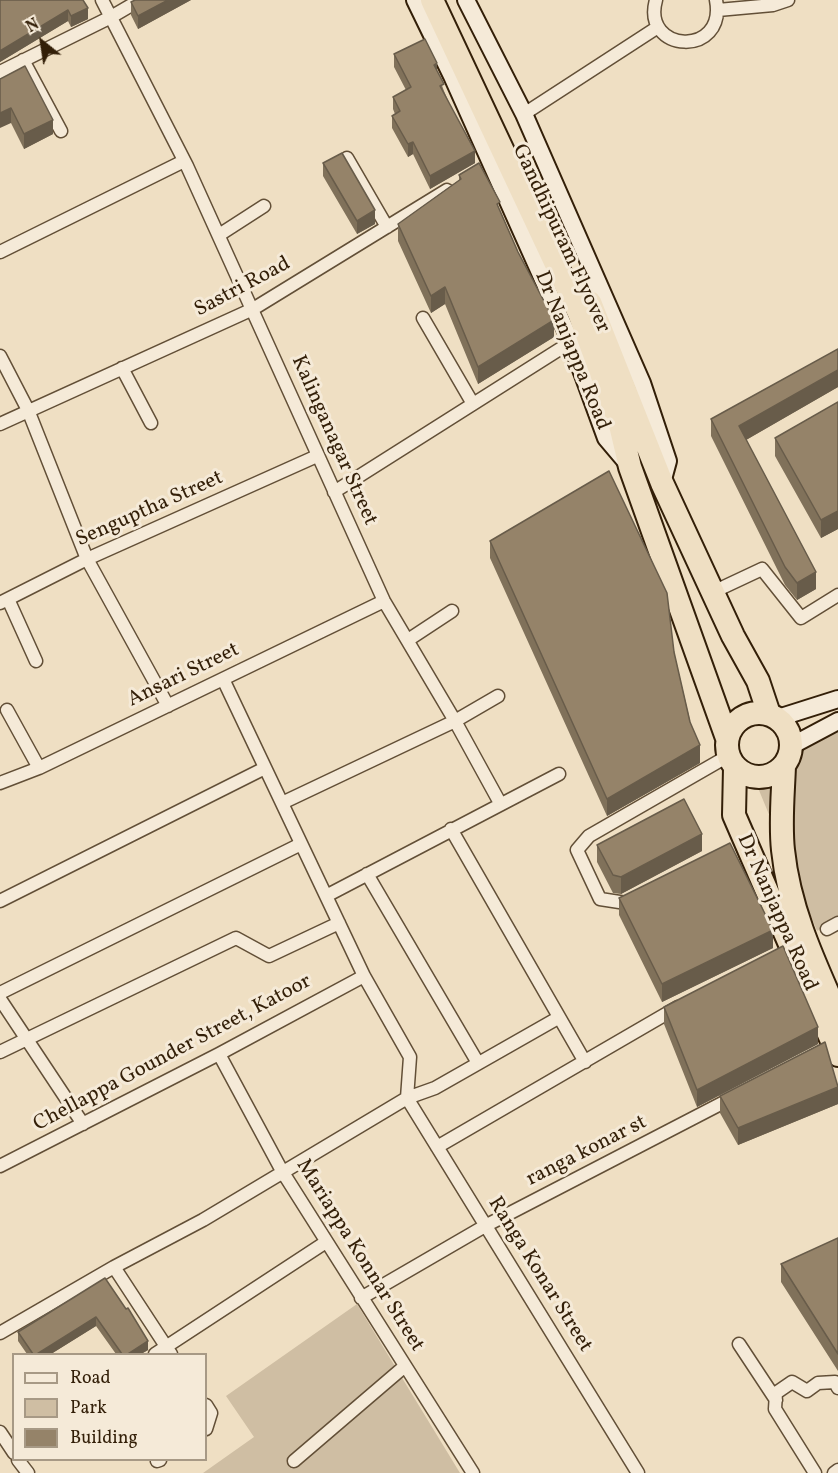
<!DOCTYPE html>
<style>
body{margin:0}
#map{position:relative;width:838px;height:1473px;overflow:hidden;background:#efdfc3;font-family:Vollkorn,serif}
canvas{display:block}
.legend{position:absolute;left:12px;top:1353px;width:195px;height:108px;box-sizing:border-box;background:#f5ead8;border:2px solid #a79985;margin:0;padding:8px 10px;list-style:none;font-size:18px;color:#331f08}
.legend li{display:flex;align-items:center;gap:12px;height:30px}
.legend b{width:30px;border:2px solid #a79985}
.north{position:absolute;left:12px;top:12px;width:60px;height:60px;-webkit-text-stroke:4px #f5ead8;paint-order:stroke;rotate:330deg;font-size:16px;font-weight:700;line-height:24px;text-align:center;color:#331f08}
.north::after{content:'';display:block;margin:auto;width:21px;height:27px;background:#331f08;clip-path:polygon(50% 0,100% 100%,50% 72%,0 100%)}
</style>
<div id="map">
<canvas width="838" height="1473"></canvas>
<ul class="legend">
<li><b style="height:8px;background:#f5ead8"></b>Road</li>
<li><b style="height:16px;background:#cfbea3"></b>Park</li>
<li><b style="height:16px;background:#958369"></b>Building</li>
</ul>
<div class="north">N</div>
</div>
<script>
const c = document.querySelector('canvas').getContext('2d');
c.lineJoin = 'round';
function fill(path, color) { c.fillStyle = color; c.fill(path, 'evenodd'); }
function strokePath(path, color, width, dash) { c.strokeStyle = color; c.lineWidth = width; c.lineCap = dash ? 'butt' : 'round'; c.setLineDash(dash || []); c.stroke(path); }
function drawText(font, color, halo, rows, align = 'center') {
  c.font = font + ' Vollkorn,serif'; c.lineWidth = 6; c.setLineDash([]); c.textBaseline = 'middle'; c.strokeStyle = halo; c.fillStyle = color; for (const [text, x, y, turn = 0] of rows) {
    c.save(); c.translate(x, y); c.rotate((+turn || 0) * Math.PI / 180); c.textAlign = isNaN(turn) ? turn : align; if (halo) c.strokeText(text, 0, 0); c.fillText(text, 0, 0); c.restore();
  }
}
fill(new Path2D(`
 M838,726V917L817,931L756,783L773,764Z
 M357,1304L460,1473H203L254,1437L226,1396Z`), '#cfbea3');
const street = new Path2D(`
 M102,0L187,166L384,601L455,721L282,803
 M656,0C641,53 727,58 716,0
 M718,10L773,5L788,0
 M23,60L61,131
 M0,72L111,17L140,0
 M524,114L658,27
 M347,158L387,227
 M219,235L264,206
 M0,252L184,161
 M423,318L473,404
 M0,356L28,410L87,559L168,706
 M122,368L151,423
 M0,424L253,309L447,190
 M334,492L571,342
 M713,592L762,569L801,618L838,595
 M8,599L36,661
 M0,603L87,559L317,456
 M408,640L452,611
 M223,679L364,976L410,1057L407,1098
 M498,696L455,721L500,803
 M7,710L39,768
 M0,783L39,768L384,601
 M451,829L585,1062
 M367,874L478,1063
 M326,896L559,774
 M634,899L626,903L600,899L577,850L589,836L728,756
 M0,901L265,768
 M827,929L838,923
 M0,993L301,844
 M0,999L83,1124
 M0,1052L236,938L269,956L339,923
 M219,1054L282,1171L473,1473
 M407,1098L638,1473
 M437,1147L678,1007
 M0,1166L219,1054L364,976
 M114,1267L171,1354
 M361,1298L485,1226L732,1098
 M0,1333L114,1267L203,1220L407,1098L435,1088L558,1018
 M739,1344L776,1400
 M155,1354L326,1242
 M206,1405L211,1413L206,1429
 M0,1432L14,1453
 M18,1460L28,1473
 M157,1461L160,1460
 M294,1461L405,1366
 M815,1473L775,1409L776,1393L792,1382L807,1391L818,1383L835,1382L838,1388
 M834,1473L838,1470`);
const secondary = new Path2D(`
 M415,0L452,76L571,342L606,438L628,464
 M466,0L524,114L642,383L668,461L662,483
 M778,718L838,699
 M791,746L838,721`);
const highway = new Path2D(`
 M432,0L579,313L620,425L630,467L727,738
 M590,302L662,483L733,636L758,681L769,714
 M727 745a32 32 0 1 1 64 0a32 32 0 1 1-64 0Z
 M784,766C783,794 780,823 783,850C789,909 814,962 838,1016
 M735,768L734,815L838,1055`);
strokePath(street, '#624f37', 15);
strokePath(secondary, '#331f08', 20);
strokePath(highway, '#331f08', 26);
strokePath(street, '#f5ead8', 12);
strokePath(secondary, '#f5ead8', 16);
strokePath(highway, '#efdfc3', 22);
fill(new Path2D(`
 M0,0H83L88,19L71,27L68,21L0,62Z
 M135,0H191L138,29L131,15V2Z
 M394,54L437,72L444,91L475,163L430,189L413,154L408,157L392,128V116L395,114L393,109V97L406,90L394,67Z
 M0,79L53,134L24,149L11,123Z
 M323,163L375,224L357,234L323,176Z
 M459,175L500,210L554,337L478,384L445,304L431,313L398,241V224L459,180Z
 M838,349V387L746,440L816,589L797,600L785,585L711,436V419Z
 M838,402V529L821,538L775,456V438Z
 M490,541L674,652L700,763L607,816L490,558Z
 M597,845L702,851L621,894L613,893L597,862Z
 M619,898L773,948L662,1002L619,915Z
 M664,1007L818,1044L697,1107L664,1024Z
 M720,1096L838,1104L738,1145L720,1113Z
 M838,1238V1371L781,1282V1264Z
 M105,1278L148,1350L141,1354H116L96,1326L51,1354H27L18,1341V1332Z`), '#80715a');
fill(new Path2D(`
 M168,0H191L138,29V16Z
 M88,8V19L71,27V16Z
 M68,10V21L0,62V51Z
 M437,63V76L434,65Z
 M11,108V123L0,128V113Z
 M53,120V134L24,149V134Z
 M413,142V154L408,157V144Z
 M475,151V163L430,189V176Z
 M375,210V224L357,234V221Z
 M445,287V304L431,313V296Z
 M554,320V337L478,384V367Z
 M838,370V387L739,444V426Z
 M838,511V529L821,538V520Z
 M816,572V589L797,600V583Z
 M700,745V763L607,816V799Z
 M702,834V851L621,894V877Z
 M773,930V948L662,1002V984Z
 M818,1027V1044L697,1107V1090Z
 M838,1087V1104L738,1145V1128Z
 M96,1317V1326L51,1354H37Z
 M148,1341V1350L141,1354H128Z`), '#685c4a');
const building = new Path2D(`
 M0,0H83L88,8L71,16L68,10L0,51Z
 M135,0H168L138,16L131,2Z
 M425,39L437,63L434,65L444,84L440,86L475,151L430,176L413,142L408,144L392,116L400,111L393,97L411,87L394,54Z
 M25,66L53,120L24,134L11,108L0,113V79Z
 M342,153L375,210L357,221L323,163Z
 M479,163L500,202L497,204L518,252L554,320L478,367L445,287L431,296L398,224L461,179L459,175Z
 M838,349V370L739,426L816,572L797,583L785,567L711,419Z
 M838,402V511L821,520L775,438Z
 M609,471L667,593L674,652L690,722L700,745L607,799L490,541Z
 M684,799L702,834L621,877L613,875L597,845Z
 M730,843L773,930L662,984L619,898Z
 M783,946L818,1027L697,1090L664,1007Z
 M825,1042L838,1087L738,1128L720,1096Z
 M838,1238V1354L781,1264Z
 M105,1278L126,1309L128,1308L148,1341L128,1354H122L96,1317L37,1354H33L18,1332Z`);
fill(building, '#958369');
strokePath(building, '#685c4a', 1.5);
drawText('21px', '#331f08', '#f5ead8', [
 ["Gandhipuram Flyover",560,239,65],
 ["Sastri Road",243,288,-28],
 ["Dr Nanjappa Road",571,351,68],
 ["Kalinganagar Street",333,441,66],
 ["Senguptha Street",150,510,-24],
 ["Ansari Street",184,676,-26],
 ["Dr Nanjappa Road",776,913,66],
 ["Chellappa Gounder Street, Katoor",173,1054,-28],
 ["ranga konar st",587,1152,-27],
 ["Mariappa Konnar Street",359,1256,58],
 ["Ranga Konar Street",539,1275,58]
]);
</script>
